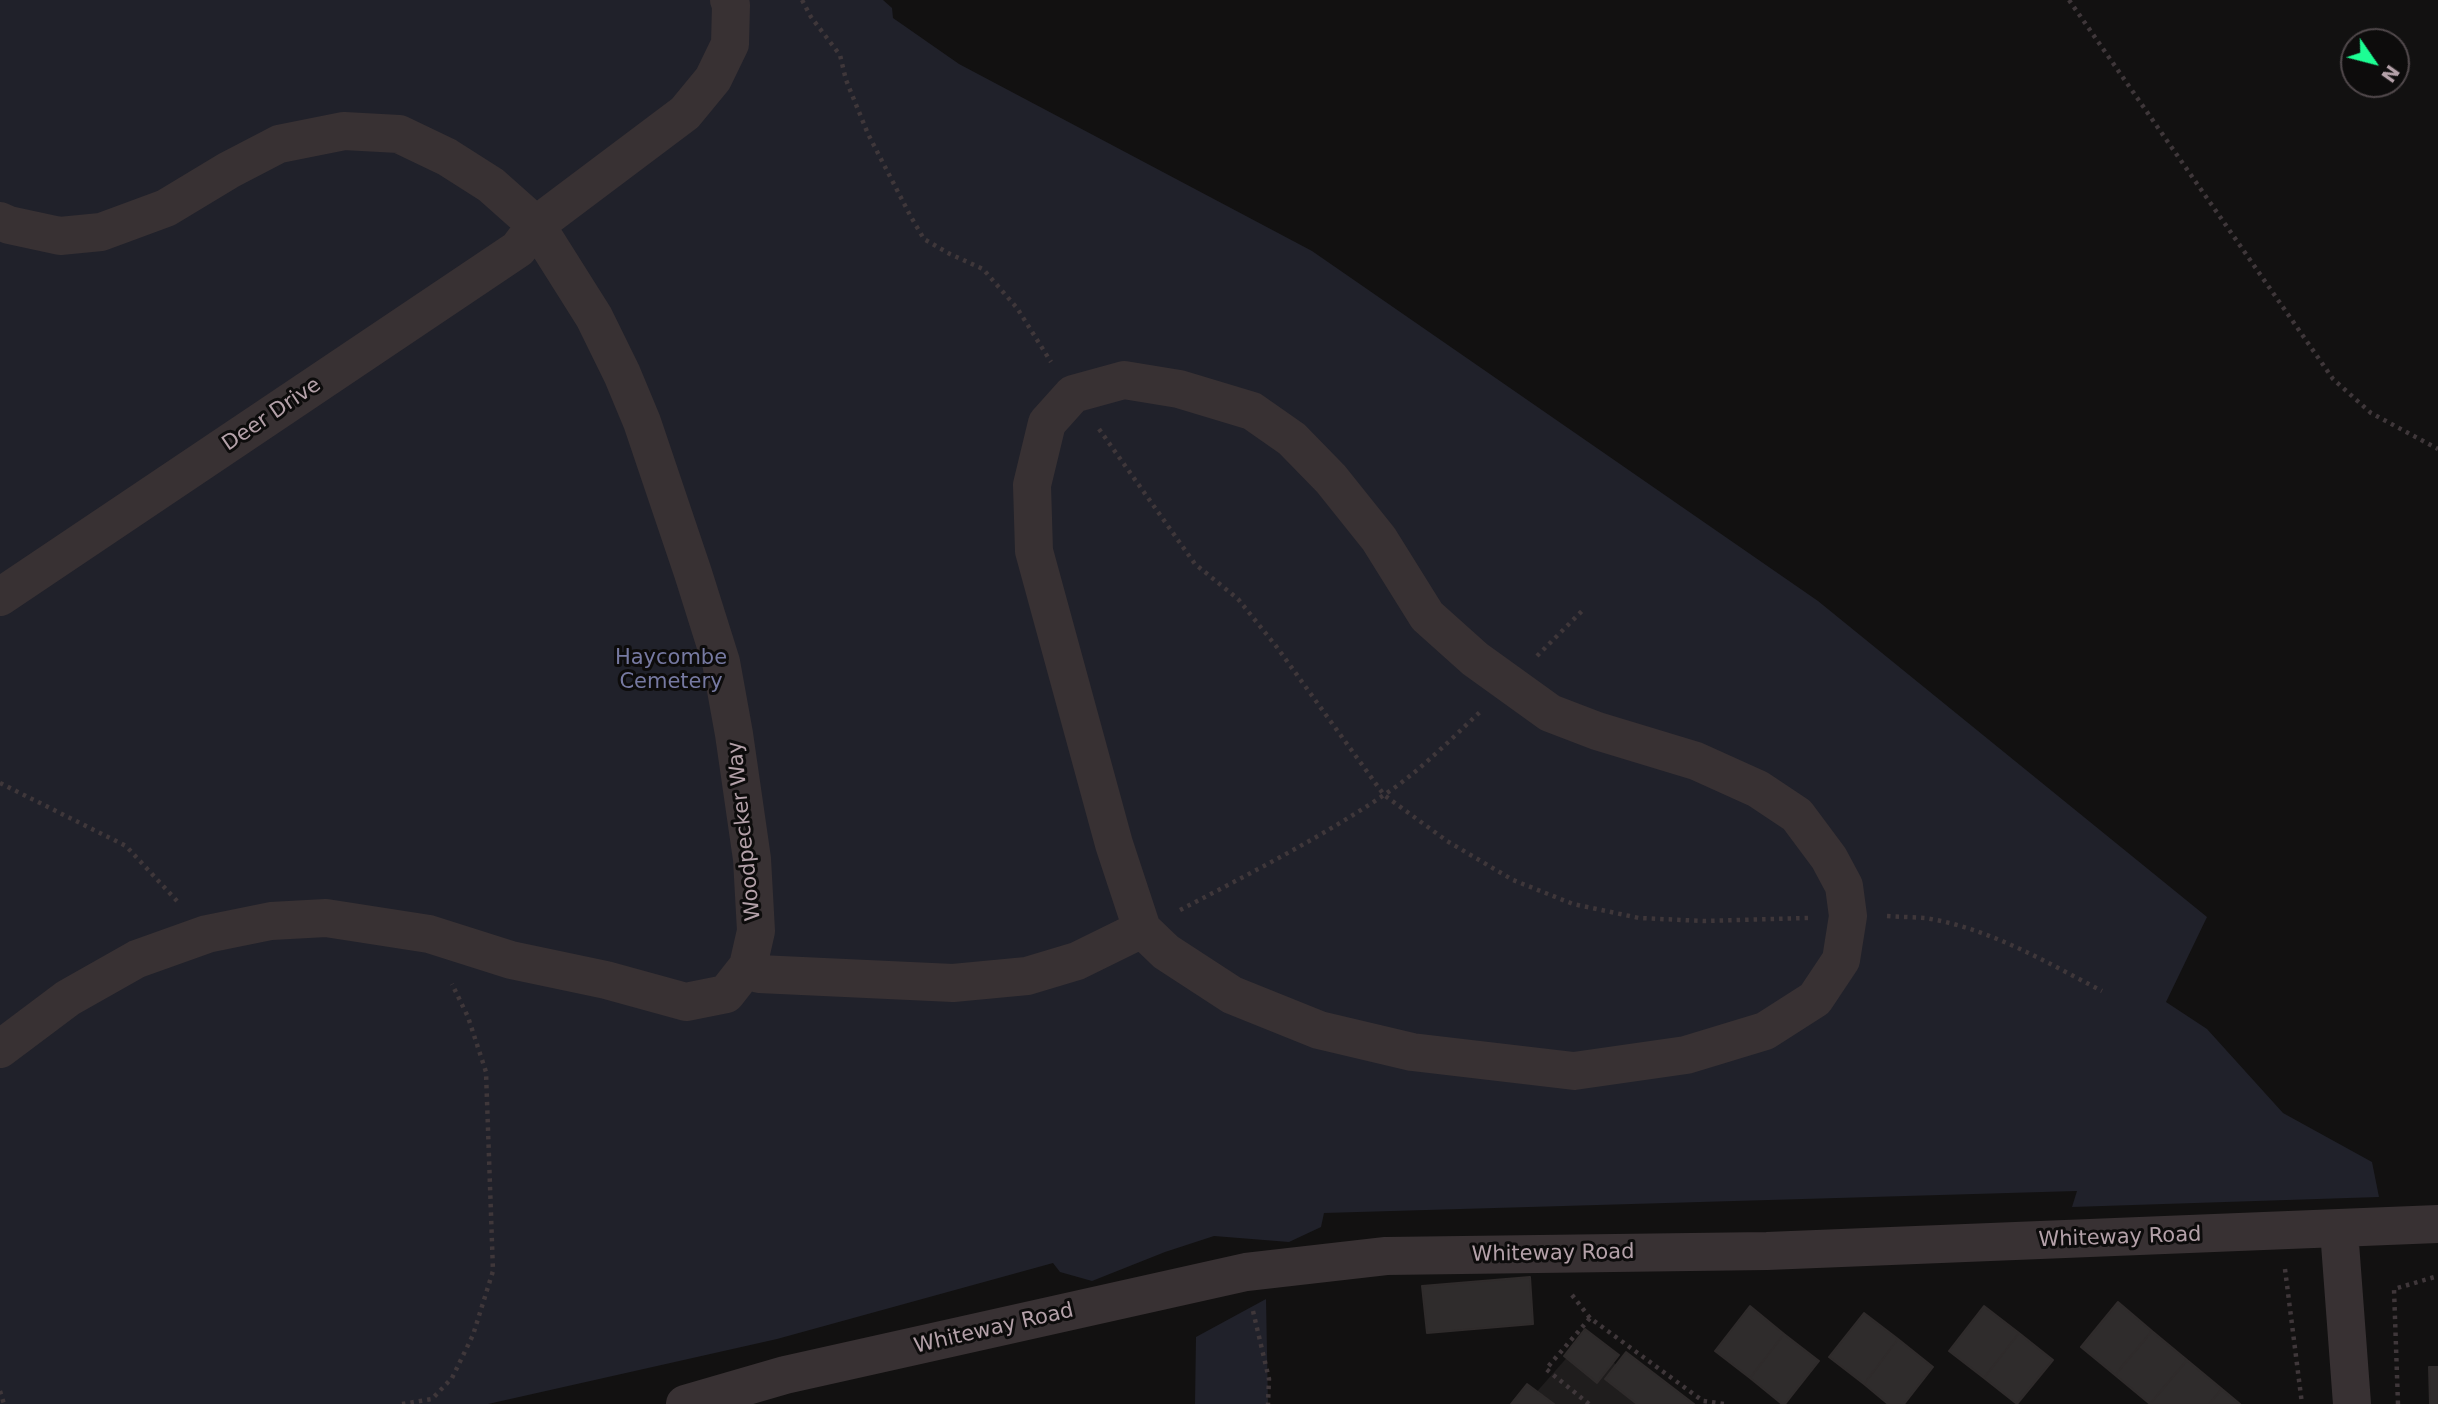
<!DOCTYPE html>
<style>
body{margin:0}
#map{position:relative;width:2438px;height:1404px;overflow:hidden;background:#121111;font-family:"DejaVu Sans",sans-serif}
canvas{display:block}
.north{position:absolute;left:2340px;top:28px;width:70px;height:70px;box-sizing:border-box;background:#0d0c0c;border:2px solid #50484b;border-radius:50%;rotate:125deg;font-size:19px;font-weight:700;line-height:28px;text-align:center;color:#b4a1a9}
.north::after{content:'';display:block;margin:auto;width:24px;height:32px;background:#1dfe94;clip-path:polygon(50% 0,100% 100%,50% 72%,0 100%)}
</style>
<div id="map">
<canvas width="2438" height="1404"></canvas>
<div class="north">N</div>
</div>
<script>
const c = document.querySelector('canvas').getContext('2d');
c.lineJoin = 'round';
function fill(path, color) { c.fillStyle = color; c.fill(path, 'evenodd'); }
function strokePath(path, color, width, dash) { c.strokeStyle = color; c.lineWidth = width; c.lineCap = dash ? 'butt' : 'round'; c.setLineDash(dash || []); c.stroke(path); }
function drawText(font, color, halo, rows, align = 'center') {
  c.font = font + ' "DejaVu Sans",sans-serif'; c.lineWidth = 6; c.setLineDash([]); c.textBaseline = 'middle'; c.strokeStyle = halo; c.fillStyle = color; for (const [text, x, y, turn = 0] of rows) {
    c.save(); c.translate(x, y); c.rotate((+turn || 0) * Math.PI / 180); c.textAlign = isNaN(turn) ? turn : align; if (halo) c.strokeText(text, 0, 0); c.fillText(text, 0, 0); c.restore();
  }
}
fill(new Path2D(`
 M1585,1337L1660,1404H1526Z`), '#1f1d1d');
fill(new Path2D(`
 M0,0H883L892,8L893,18L959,64L1312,251L1818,601L2207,917L2166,1002L2207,1029L2283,1113L2372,1162L2379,1197L2072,1207L2077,1191L1324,1213L1321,1227L1289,1242L1214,1236L1165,1252L1092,1281L1060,1272L1053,1263L777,1339L488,1404H0Z
 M1266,1299L1268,1404H1195L1196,1337Z`), '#20212a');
const building = new Path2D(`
 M1530,1277L1533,1324L1427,1333L1422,1286Z
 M2118,1302L2152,1331L2115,1375L2081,1347Z
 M1750,1306L1784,1334L1750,1378L1715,1351Z
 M1984,1306L2019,1333L1984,1378L1949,1351Z
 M1864,1313L1898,1339L1864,1384L1829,1357Z
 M1585,1329L1619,1355L1597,1383L1564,1356Z
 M2152,1331L2187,1360L2150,1404L2115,1375Z
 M2019,1333L2053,1360L2017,1404L1984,1378Z
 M1784,1334L1819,1361L1785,1404H1782L1750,1378Z
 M1898,1339L1933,1367L1904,1404H1888L1864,1384Z
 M1626,1352L1694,1404H1637L1605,1379Z
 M2187,1360L2222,1389L2209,1404H2150Z
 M2429,1367H2438V1404H2430Z
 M1527,1384L1554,1404H1511Z
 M2222,1389L2240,1404H2209Z`);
fill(building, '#2f2c2c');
strokePath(building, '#2f2b2b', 2);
strokePath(new Path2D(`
 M802,0L811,17L840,55L846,80L868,134L911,217L924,239L950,254L983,269L1017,308L1051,362
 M2069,0L2333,379L2371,413L2438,449
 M1099,429L1195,564L1238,599L1276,646L1384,795L1447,841L1513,880L1573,904L1639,918L1704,921L1808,918
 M1537,656L1584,609
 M0,783L126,846L177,901
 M1180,910C1249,874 1320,838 1384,795C1420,771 1450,740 1481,711
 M1887,916C1900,917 1913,917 1925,918C1989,928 2046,962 2102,991
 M2285,1269L2302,1404
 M1572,1295L1590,1318L1703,1401L1724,1404
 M1253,1311L1269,1379L1268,1404
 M0,1391L4,1404
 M402,1404L432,1399L452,1378L473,1335L493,1271L486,1072L468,1017L452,984
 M1589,1404L1546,1369L1590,1318
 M2398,1404L2394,1289L2438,1276`), '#3f373a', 4.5, [3.5, 5]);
strokePath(new Path2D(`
 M0,221L9,225L60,236L101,232L166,208L229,170L279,144L344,131L399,134L447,157L491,185L536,225L594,317L622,374L642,422L693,573L721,662L734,734L752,859L756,931L748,966L726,994L686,1002L606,980L511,960L429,934L326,918L271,921L207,934L137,959L68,998L0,1049
 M1124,380L1179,389L1252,411L1292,439L1331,479L1379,539L1427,616L1475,659L1550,713L1597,731L1696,761L1758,789L1797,815L1829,858L1844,886L1848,916L1841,960L1815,999L1765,1031L1686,1055L1574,1071L1412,1052L1319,1030L1232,995L1166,952L1142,929L1114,844L1034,551L1032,485L1047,423L1073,394Z
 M0,597L518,249L536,225L685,113L713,79L730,44L731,5L729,0
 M748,966L759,974L953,983L1027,976L1077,961L1142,929
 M2339,1230L2352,1404
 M685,1404L785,1375L1246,1272L1386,1256L1767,1251L2438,1224`), '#383133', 38);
drawText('21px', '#b4a1a9', '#0d0c0c', [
 ["Deer Drive",272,415,-34],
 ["Woodpecker Way",745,831,-96],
 ["Whiteway Road",2120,1238,-2],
 ["Whiteway Road",1553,1254,-1],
 ["Whiteway Road",994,1329,-13]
]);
drawText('21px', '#7679a1', '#0d0c0c', [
 ["Haycombe",671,659],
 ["Cemetery",671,683]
]);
</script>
